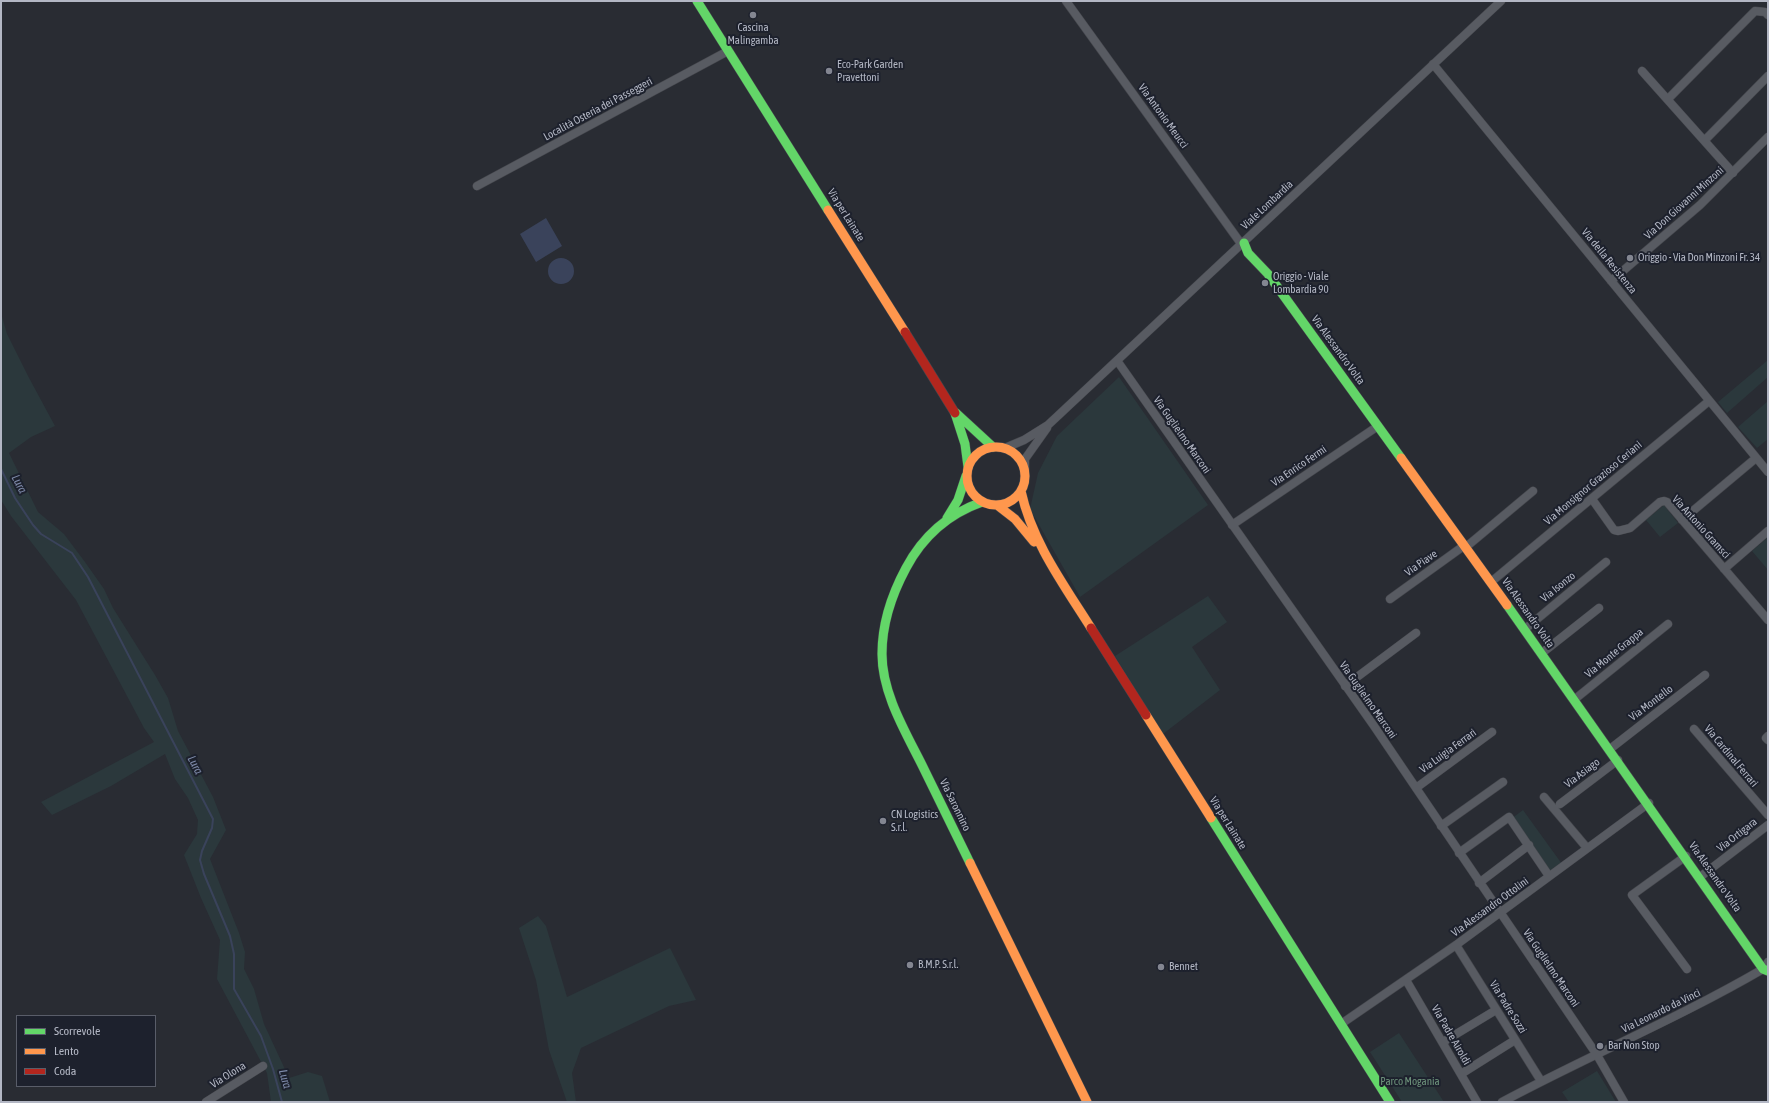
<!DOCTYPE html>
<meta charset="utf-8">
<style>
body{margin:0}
#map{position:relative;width:1769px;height:1103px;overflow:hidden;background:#292c33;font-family:"Asap Condensed",sans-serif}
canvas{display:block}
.frame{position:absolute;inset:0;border:2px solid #b3b7c4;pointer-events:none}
.legend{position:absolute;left:16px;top:1015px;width:140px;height:72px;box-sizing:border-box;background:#1d212d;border:1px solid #595d69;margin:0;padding:5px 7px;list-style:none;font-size:12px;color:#b3b7c4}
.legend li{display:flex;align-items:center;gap:8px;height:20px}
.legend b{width:20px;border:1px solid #595d69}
</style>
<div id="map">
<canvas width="1769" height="1103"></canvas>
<div class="frame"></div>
<ul class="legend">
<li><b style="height:5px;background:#63d668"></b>Scorrevole</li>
<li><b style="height:5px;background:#ff974d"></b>Lento</li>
<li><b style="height:5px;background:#b3261e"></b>Coda</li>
</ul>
</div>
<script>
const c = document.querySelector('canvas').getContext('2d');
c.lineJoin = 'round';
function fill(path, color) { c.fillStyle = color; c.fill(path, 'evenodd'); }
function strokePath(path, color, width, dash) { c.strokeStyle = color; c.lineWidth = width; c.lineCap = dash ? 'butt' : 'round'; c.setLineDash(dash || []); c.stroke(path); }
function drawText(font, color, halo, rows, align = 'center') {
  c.font = font + ' "Asap Condensed",sans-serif'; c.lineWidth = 4; c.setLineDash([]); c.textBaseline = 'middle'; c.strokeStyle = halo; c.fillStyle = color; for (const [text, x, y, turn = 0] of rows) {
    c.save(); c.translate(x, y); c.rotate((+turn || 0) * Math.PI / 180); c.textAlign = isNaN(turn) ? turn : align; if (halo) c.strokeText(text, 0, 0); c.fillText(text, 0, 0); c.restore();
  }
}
fill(new Path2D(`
 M1,313L7,334L28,376L55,426L31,437L9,453L38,512L64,534L85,562L104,589L113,608L155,675L168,698L178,731L213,797L226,830L210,859L239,933L245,952L244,969L254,989L264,1024L289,1078L308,1072L322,1076L330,1102H271L267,1073L217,979L220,940L201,898L184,855L197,834L198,820L188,798L175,779L165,754L111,786L52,815L41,802L154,742L144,728L76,600L11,516L1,500Z
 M1768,360V377L1727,413L1718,402Z
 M1119,377L1208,505L1080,597L1030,509L1038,473L1057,436Z
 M1768,401V439L1757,448L1738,427Z
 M1664,505L1678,523L1660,537L1646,520Z
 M1768,537V570L1752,551Z
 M1208,596L1227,622L1192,647L1220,690L1163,734L1115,656Z
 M1523,810L1562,864L1550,873L1511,819Z
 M538,916L546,926L567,997L670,948L696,1000L669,1006L581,1048L572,1073L576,1102H567L549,1050L536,980L519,928Z
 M1399,1033L1444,1102H1402L1370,1052Z
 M1597,1071L1616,1102H1569L1562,1092Z`), '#2b383c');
fill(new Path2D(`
 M546,218L562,246L536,262L520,234Z
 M548 271a13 13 0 1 1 26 0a13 13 0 1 1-26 0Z`), '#3a435b');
strokePath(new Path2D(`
 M1,469L15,498L33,525L41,534L72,553L88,577L213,819L212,828L202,851L200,860L204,874L230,936L234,954V989L261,1036L273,1069L282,1102`), '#3a435b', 2);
const street = new Path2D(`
 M1066,1L1242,245
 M1433,64L1768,472
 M1642,71L1733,173
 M1668,99L1755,11L1765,12L1768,15
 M1705,140L1768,76
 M477,186L728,51
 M1611,281L1700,205L1768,137
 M1118,362L1374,726L1597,1055L1624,1102
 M1005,448L1024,440L1048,425L1501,1
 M1025,476V459L1047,428
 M1592,499L1614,530L1618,531L1630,528L1660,502L1664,501L1667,502L1768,620
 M1682,520L1756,458
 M1232,525L1378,426
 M1466,547L1533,491
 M1724,569L1768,531
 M1491,582L1709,401
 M1390,599L1465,545
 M1525,629L1606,562
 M1542,653L1599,608
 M1345,686L1416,633
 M1575,699L1668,624
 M1694,729L1768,815
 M1768,736L1766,738L1768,740
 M1610,749L1705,675
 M1416,788L1492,732
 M1544,797L1587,848
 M1560,804L1618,760
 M1441,826L1503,782
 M1459,853L1509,817L1549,876
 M1686,856L1632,895L1687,969
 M1700,877L1768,825
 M1479,883L1529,845
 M1456,945L1541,1081
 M1406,980L1477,1102
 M1341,1024L1456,945L1649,803
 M1443,1042L1496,1010
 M1461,1074L1515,1040
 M206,1102L263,1066
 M1502,1102C1588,1056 1679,1018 1763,969L1768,962`);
const fast = new Path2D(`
 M697,1L828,210
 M1244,243L1248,253L1268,274L1401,458
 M955,413L965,444L968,467
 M956,413L993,447
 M947,518L958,500L966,476
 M1507,605L1763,969L1768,971
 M1211,818L1390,1102
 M970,863C954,831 938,798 922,765C905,731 882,693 882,654C882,624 892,594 906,568C923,536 948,514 982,502`);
const slow = new Path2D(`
 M828,210L905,332
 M967 476a29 29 0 1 1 58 0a29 29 0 1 1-58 0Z
 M1401,458L1507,605
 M1021,491C1032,542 1064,585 1091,628
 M997,505L1015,519L1034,542
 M1146,715L1211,818
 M970,863L1087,1102`);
const jam = new Path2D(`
 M905,332L955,413
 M1091,628L1146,715`);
strokePath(street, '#45474d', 9);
strokePath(fast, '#45474d', 10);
strokePath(slow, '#45474d', 10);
strokePath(jam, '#45474d', 10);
strokePath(street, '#585b62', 8);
strokePath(fast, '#63d668', 9);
strokePath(slow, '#ff974d', 9);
strokePath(jam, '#b3261e', 9);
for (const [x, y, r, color] of [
 [753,15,4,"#838691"],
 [829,71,4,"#838691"],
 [1630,258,4,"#838691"],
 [1265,283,4,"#838691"],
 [883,821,4,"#838691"],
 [910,965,4,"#838691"],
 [1161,967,4,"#838691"],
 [1600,1046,4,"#838691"]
]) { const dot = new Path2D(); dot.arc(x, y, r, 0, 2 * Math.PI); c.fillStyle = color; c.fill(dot); strokePath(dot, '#1d212d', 1.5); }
drawText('11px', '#b3b7c4', '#1d212d', [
 ["Cascina",753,28,"center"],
 ["Malingamba",753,41,"center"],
 ["Eco-Park Garden",837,65],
 ["Pravettoni",837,78],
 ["Origgio - Via Don Minzoni Fr. 34",1638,258],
 ["Origgio - Viale",1273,277],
 ["Lombardia 90",1273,290],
 ["CN Logistics",891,815],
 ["S.r.l.",891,828],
 ["B.M.P. S.r.l.",918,965],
 ["Bennet",1169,967],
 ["Bar Non Stop",1608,1046]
], 'left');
drawText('11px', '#b3b7c4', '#1d212d', [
 ["Località Osteria dei Passeggeri",598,109,-28],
 ["Via Antonio Meucci",1163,116,54],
 ["Via Don Giovanni Minzoni",1684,203,-42],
 ["Viale Lombardia",1267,205,-43],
 ["Via per Lainate",846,215,58],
 ["Via della Resistenza",1609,261,51],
 ["Via Alessandro Volta",1338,350,54],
 ["Via Guglielmo Marconi",1182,435,55],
 ["Via Enrico Fermi",1299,466,-34],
 ["Via Monsignor Grazioso Ceriani",1593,483,-40],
 ["Via Antonio Gramsci",1701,527,48],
 ["Via Piave",1421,563,-35],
 ["Via Isonzo",1558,587,-39],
 ["Via Alessandro Volta",1528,613,55],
 ["Via Monte Grappa",1614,653,-39],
 ["Via Guglielmo Marconi",1368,700,55],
 ["Via Montello",1651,703,-37],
 ["Via Luigia Ferrari",1448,751,-36],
 ["Via Cardinal Ferrari",1731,756,50],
 ["Via Asiago",1582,773,-37],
 ["Via Saronnino",955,805,64],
 ["Via per Lainate",1228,823,58],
 ["Via Ortigara",1737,835,-38],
 ["Via Alessandro Volta",1715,877,55],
 ["Via Alessandro Ottolini",1490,907,-36],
 ["Via Guglielmo Marconi",1551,968,56],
 ["Via Padre Sozzi",1508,1007,58],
 ["Via Leonardo da Vinci",1661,1011,-26],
 ["Via Padre Airoldi",1451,1035,60],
 ["Via Olona",228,1075,-32]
]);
drawText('11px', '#6d927b', '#1d212d', [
 ["Parco Mogania",1410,1082]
]);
drawText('italic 12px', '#7e8aa9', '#1d212d', [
 ["Lura",19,484,63],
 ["Lura",195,765,63],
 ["Lura",285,1079,75]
]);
</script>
